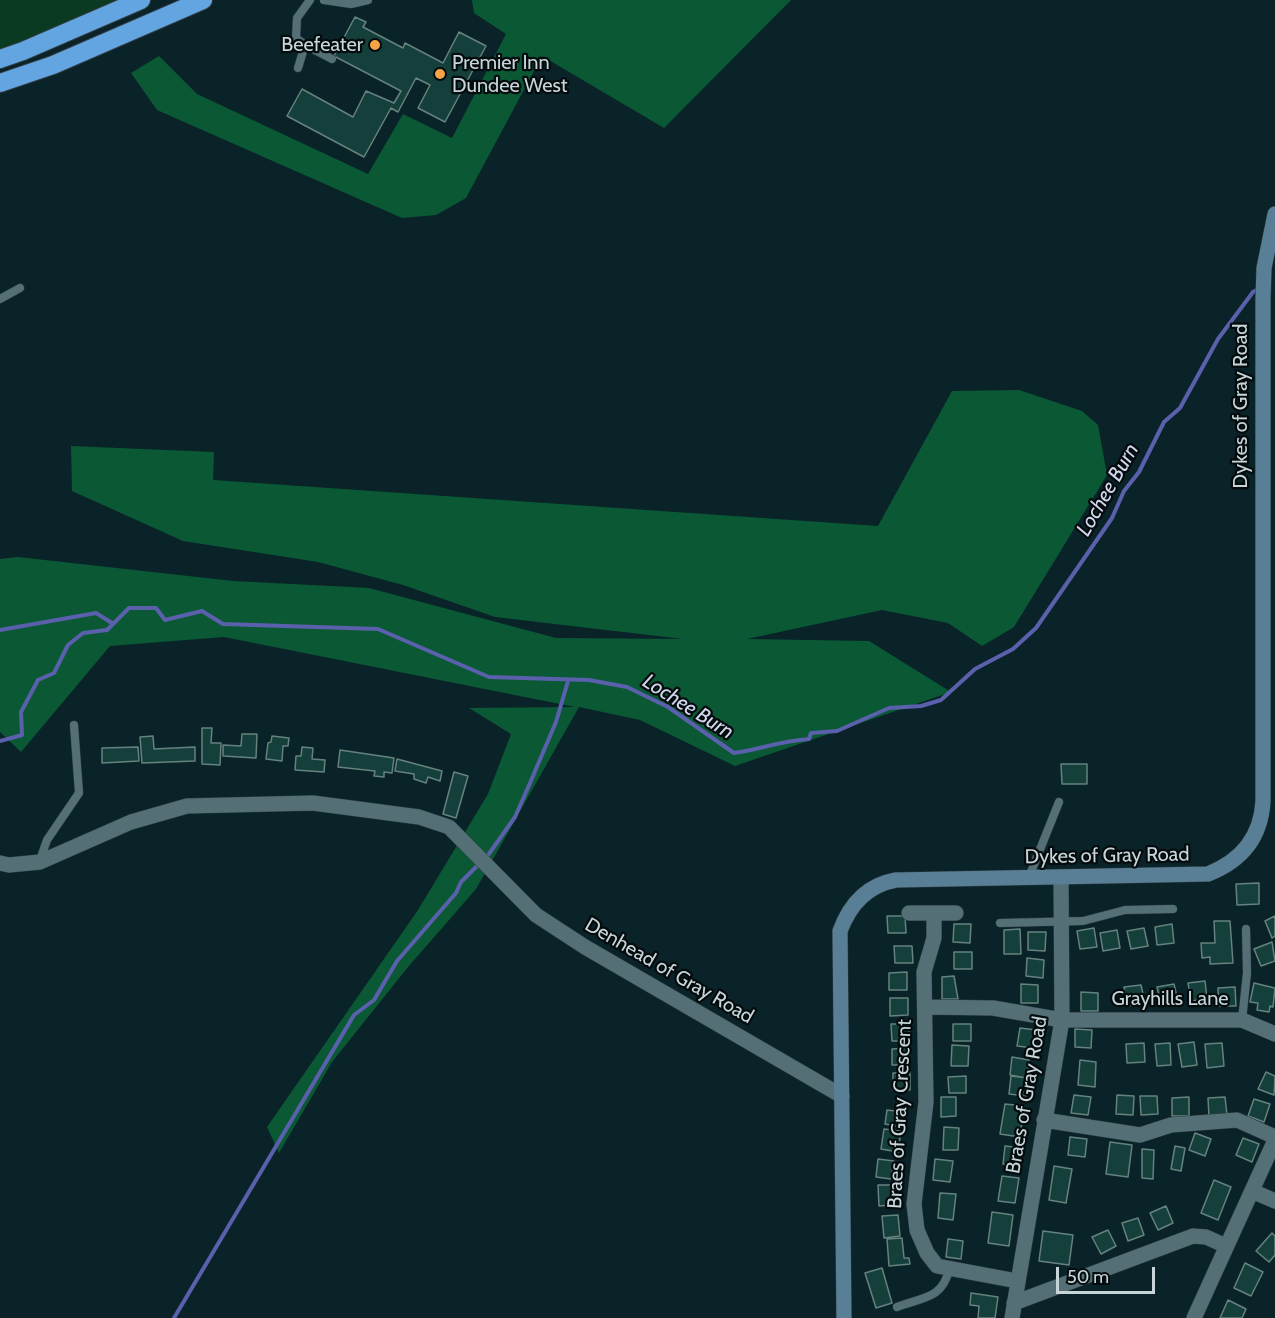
<!DOCTYPE html>
<style>
body{margin:0}
#map{position:relative;width:1275px;height:1318px;overflow:hidden;background:#0a2329;font-family:Cabin,sans-serif}
canvas{display:block}
.scale{position:absolute;left:1056px;top:1267px;width:99px;height:27px;box-sizing:border-box;border:3px solid #c7d5d9;border-top:0;padding-left:8px;font-size:18px;line-height:21px;white-space:nowrap;color:#c7d5d9;-webkit-text-stroke:4px #030b0d;paint-order:stroke}
</style>
<div id="map">
<canvas width="1275" height="1318"></canvas>
<div class="scale">50 m</div>
</div>
<script>
const c = document.querySelector('canvas').getContext('2d');
c.lineJoin = 'round';
function fill(path, color) { c.fillStyle = color; c.fill(path, 'evenodd'); }
function strokePath(path, color, width, dash) { c.strokeStyle = color; c.lineWidth = width; c.lineCap = dash ? 'butt' : 'round'; c.setLineDash(dash || []); c.stroke(path); }
function drawText(font, color, halo, rows, align = 'center') {
  c.font = font + ' Cabin,sans-serif'; c.lineWidth = 4.5; c.setLineDash([]); c.textBaseline = 'middle'; c.strokeStyle = halo; c.fillStyle = color; for (const [text, x, y, turn = 0] of rows) {
    c.save(); c.translate(x, y); c.rotate((+turn || 0) * Math.PI / 180); c.textAlign = isNaN(turn) ? turn : align; if (halo) c.strokeText(text, 0, 0); c.fillText(text, 0, 0); c.restore();
  }
}
fill(new Path2D(`
 M0,0H117L63,26L0,49Z`), '#0b3a22');
fill(new Path2D(`
 M472,0H791L664,128L542,56L466,198L436,215L402,218L157,110L131,73L159,56L197,94L368,174L403,114L452,138L506,34L474,13Z
 M1019,390L1082,411L1098,425L1107,475L1014,627L982,646L948,623L882,610L747,639L869,641L951,692L735,766L640,720L579,707L476,889L408,967L332,1062L279,1153L267,1127L418,910L488,794L511,734L469,708L575,707L224,637L110,646L21,752L0,732V559L18,557L233,581L369,588L556,638L683,639L495,617L403,585L318,562L183,541L72,491L71,446L214,452L213,480L878,526L952,391Z`), '#0a5934');
strokePath(new Path2D(`
 M0,630L96,613L112,623
 M0,741L22,735L21,712L38,680L54,673L68,645L83,633L107,630L129,608H156L165,620L202,611L223,624L378,629L489,677L589,680L627,687L668,707L734,753C761,749 780,741 809,739L811,733L837,731L889,708L921,706L941,700L975,669L1013,649L1036,628L1112,518L1124,491L1139,472L1164,422L1180,408L1218,339L1253,292L1260,288
 M486,858L515,817L530,783L556,722L568,681
 M174,1318L354,1015L374,1000L397,961L456,893L461,882L480,863`), '#5a60ac', 4);
const building = new Path2D(`
 M355,17L366,22L363,27L403,48L405,43L443,63L459,32L486,46L445,122L418,108L430,85L416,78L398,112L391,108L364,157L287,116L302,89L353,117L366,91L394,103L401,91L334,56Z
 M202,728H212L211,743H221L220,765L202,764Z
 M242,734H257L256,758L223,756V745L241,746Z
 M153,736L154,749L195,747V761L142,763L140,737Z
 M272,736L289,738L288,746H283L282,761L266,759L268,743L271,742Z
 M138,747L139,761L102,763V748Z
 M302,747L313,748L312,759L325,760L324,772L295,770L296,756H301Z
 M340,750L394,758L392,773L384,772V777L374,776L375,771L338,767Z
 M397,759L442,771L440,781L428,777L426,783L414,779V774L395,771Z
 M1061,764H1087V784H1062Z
 M454,772L468,776L456,818L443,814Z
 M1259,883V904L1237,905L1236,884Z
 M887,916H905L906,933H888Z
 M1275,916V936L1272,938L1265,921Z
 M1214,921H1230L1233,963L1210,964V957L1202,958L1201,943H1215Z
 M954,924H971L970,943L953,942Z
 M1172,924L1174,943L1157,945L1155,927Z
 M1094,928L1097,947L1080,949L1077,931Z
 M1144,928L1148,946L1131,949L1127,931Z
 M1020,929L1021,954H1004V930Z
 M1117,930L1120,948L1103,951L1100,933Z
 M1028,932H1046L1045,951L1028,950Z
 M1272,942L1275,961L1261,966L1254,949Z
 M894,946H912L913,963H895Z
 M954,952H972V969H954Z
 M1027,958L1044,960L1043,978L1026,976Z
 M907,972V990H889V973Z
 M954,976L958,999H942V977Z
 M1205,981L1207,999L1191,1001L1188,983Z
 M1254,983L1275,988L1273,1007L1270,1006L1269,1012L1257,1010L1258,1003L1250,1002Z
 M1021,984L1038,985V1003H1021Z
 M1174,984L1178,1002L1161,1005L1157,987Z
 M1141,985L1145,1003L1128,1006L1124,987Z
 M1235,987L1236,1006H1219L1218,988Z
 M1081,992L1098,993V1011H1081Z
 M890,998H908V1015L890,1016Z
 M891,1024H909V1041H892Z
 M953,1024H971V1041H953Z
 M1020,1028L1037,1030L1034,1048L1017,1046Z
 M1075,1029L1092,1030L1091,1048L1075,1047Z
 M1194,1042L1197,1065L1182,1067L1178,1044Z
 M1144,1043L1145,1062L1127,1063L1126,1044Z
 M1170,1043L1171,1065L1157,1066L1155,1044Z
 M1222,1043L1224,1066L1207,1068L1205,1044Z
 M952,1045L969,1046L968,1066H951Z
 M909,1048V1065H892V1049Z
 M1012,1057L1029,1060L1027,1078L1010,1075Z
 M1080,1060L1096,1062L1095,1087L1078,1085Z
 M1266,1072L1275,1076L1274,1095L1258,1089Z
 M893,1073H910V1090H893Z
 M966,1076V1093H949L948,1077Z
 M1011,1076L1028,1078L1026,1096L1009,1094Z
 M1074,1095L1091,1097L1088,1115L1071,1113Z
 M1117,1095L1134,1096L1133,1115L1116,1114Z
 M1140,1096H1157L1158,1114L1141,1115Z
 M941,1097H956V1116L941,1117Z
 M1189,1097V1116H1172V1098Z
 M1225,1097L1227,1115L1209,1117L1208,1098Z
 M1254,1099L1270,1104L1264,1122L1248,1116Z
 M1005,1104L1024,1106L1020,1137L1000,1134Z
 M887,1110L903,1112L901,1127L885,1124Z
 M944,1127L959,1128L958,1150H943Z
 M884,1129L901,1131L898,1152L881,1149Z
 M1195,1133L1211,1139L1205,1156L1189,1150Z
 M1070,1137L1087,1139L1085,1157L1068,1155Z
 M1243,1138L1259,1144L1252,1162L1236,1155Z
 M1110,1142L1132,1145L1128,1177L1106,1174Z
 M1005,1146L1022,1148L1020,1166L1003,1164Z
 M1175,1146L1185,1148L1181,1171L1171,1169Z
 M1142,1149L1154,1150L1153,1179L1142,1178Z
 M878,1159L894,1161L891,1179L876,1177Z
 M935,1159L953,1161L950,1182L933,1180Z
 M1054,1166L1072,1169L1066,1203L1049,1200Z
 M1002,1176L1019,1178L1015,1203L998,1201Z
 M1214,1180L1231,1187L1218,1220L1201,1213Z
 M878,1185H891L892,1205L879,1206Z
 M940,1193L956,1194L953,1220L938,1218Z
 M1166,1206L1173,1223L1158,1230L1150,1213Z
 M992,1212L1013,1215L1009,1246L988,1243Z
 M898,1215L900,1236L884,1238L882,1216Z
 M1138,1218L1144,1235L1128,1241L1122,1223Z
 M1108,1230L1116,1246L1101,1254L1092,1237Z
 M1043,1231L1073,1235L1069,1265L1039,1261Z
 M1272,1233L1275,1236V1255L1269,1262L1256,1251Z
 M902,1238L904,1258H909L910,1264L889,1266L887,1239Z
 M948,1239L963,1241L961,1259L946,1257Z
 M1245,1263L1263,1272L1251,1296L1234,1288Z
 M882,1268L892,1303L876,1308L865,1273Z
 M971,1293L998,1297L995,1318H978L979,1306L970,1305Z
 M1228,1300L1246,1309L1242,1318H1220Z`);
fill(building, '#143f3b');
strokePath(building, '#66827e', 1.5);
const lane = new Path2D(`
 M324,0L351,4L368,0
 M305,45L332,59
 M298,68L305,45L296,38L297,18L310,0
 M0,299L20,288
 M40,860L47,840L79,793L74,725
 M1029,877L1059,802
 M1000,923L1083,921L1125,910L1173,909
 M1242,1020L1247,973L1246,929
 M897,1307C923,1297 942,1299 949,1270`);
const street = new Path2D(`
 M0,863L9,865L40,862L131,822L187,806L313,803L419,817L449,827L536,915L585,947L842,1096
 M909,913H956
 M934,914V938L924,972L926,1102L914,1204L917,1230L927,1253L937,1266L1017,1281
 M926,1007L993,1008L1062,1020H1242L1275,1034
 M1044,1120L1140,1135L1171,1125L1237,1120L1275,1137
 M1252,1191L1275,1201
 M1014,1303L1193,1236L1206,1237L1226,1246
 M1012,1318L1062,1020L1061,878
 M1194,1318L1275,1140`);
const secondary = new Path2D(`
 M844,1318L840,931C850,904 868,885 896,880L1208,874C1241,861 1261,838 1263,801V299L1264,268L1275,214`);
const highway = new Path2D(`
 M0,59L23,51L141,0
 M0,83L53,65L203,0`);
strokePath(lane, '#303c42', 9);
strokePath(street, '#303c42', 16);
strokePath(secondary, '#303c42', 16);
strokePath(highway, '#303c42', 20);
strokePath(lane, '#556f76', 8);
strokePath(street, '#556f76', 15);
strokePath(secondary, '#597f96', 15);
strokePath(highway, '#63a5e1', 18);
for (const [x, y, r, color] of [
 [375,45,6,"#f6a247"],
 [440,74,6,"#f6a247"]
]) { const dot = new Path2D(); dot.arc(x, y, r, 0, 2 * Math.PI); c.fillStyle = color; c.fill(dot); strokePath(dot, '#030b0d', 2); }
drawText('20px', '#c7d5d9', '#030b0d', [
 ["Beefeater",363,45],
 ["Premier Inn",452,63,"left"],
 ["Dundee West",452,86,"left"]
], 'right');
drawText('20px', '#c7d5d9', '#030b0d', [
 ["Dykes of Gray Road",1241,406,-90],
 ["Dykes of Gray Road",1107,856,-1],
 ["Denhead of Gray Road",669,971,30],
 ["Grayhills Lane",1170,999],
 ["Braes of Gray Road",1027,1095,-80],
 ["Braes of Gray Crescent",900,1114,-87]
]);
drawText('italic 21px', '#d3d7ed', '#030b0d', [
 ["Lochee Burn",1108,490,-60],
 ["Lochee Burn",688,707,32]
]);
</script>
